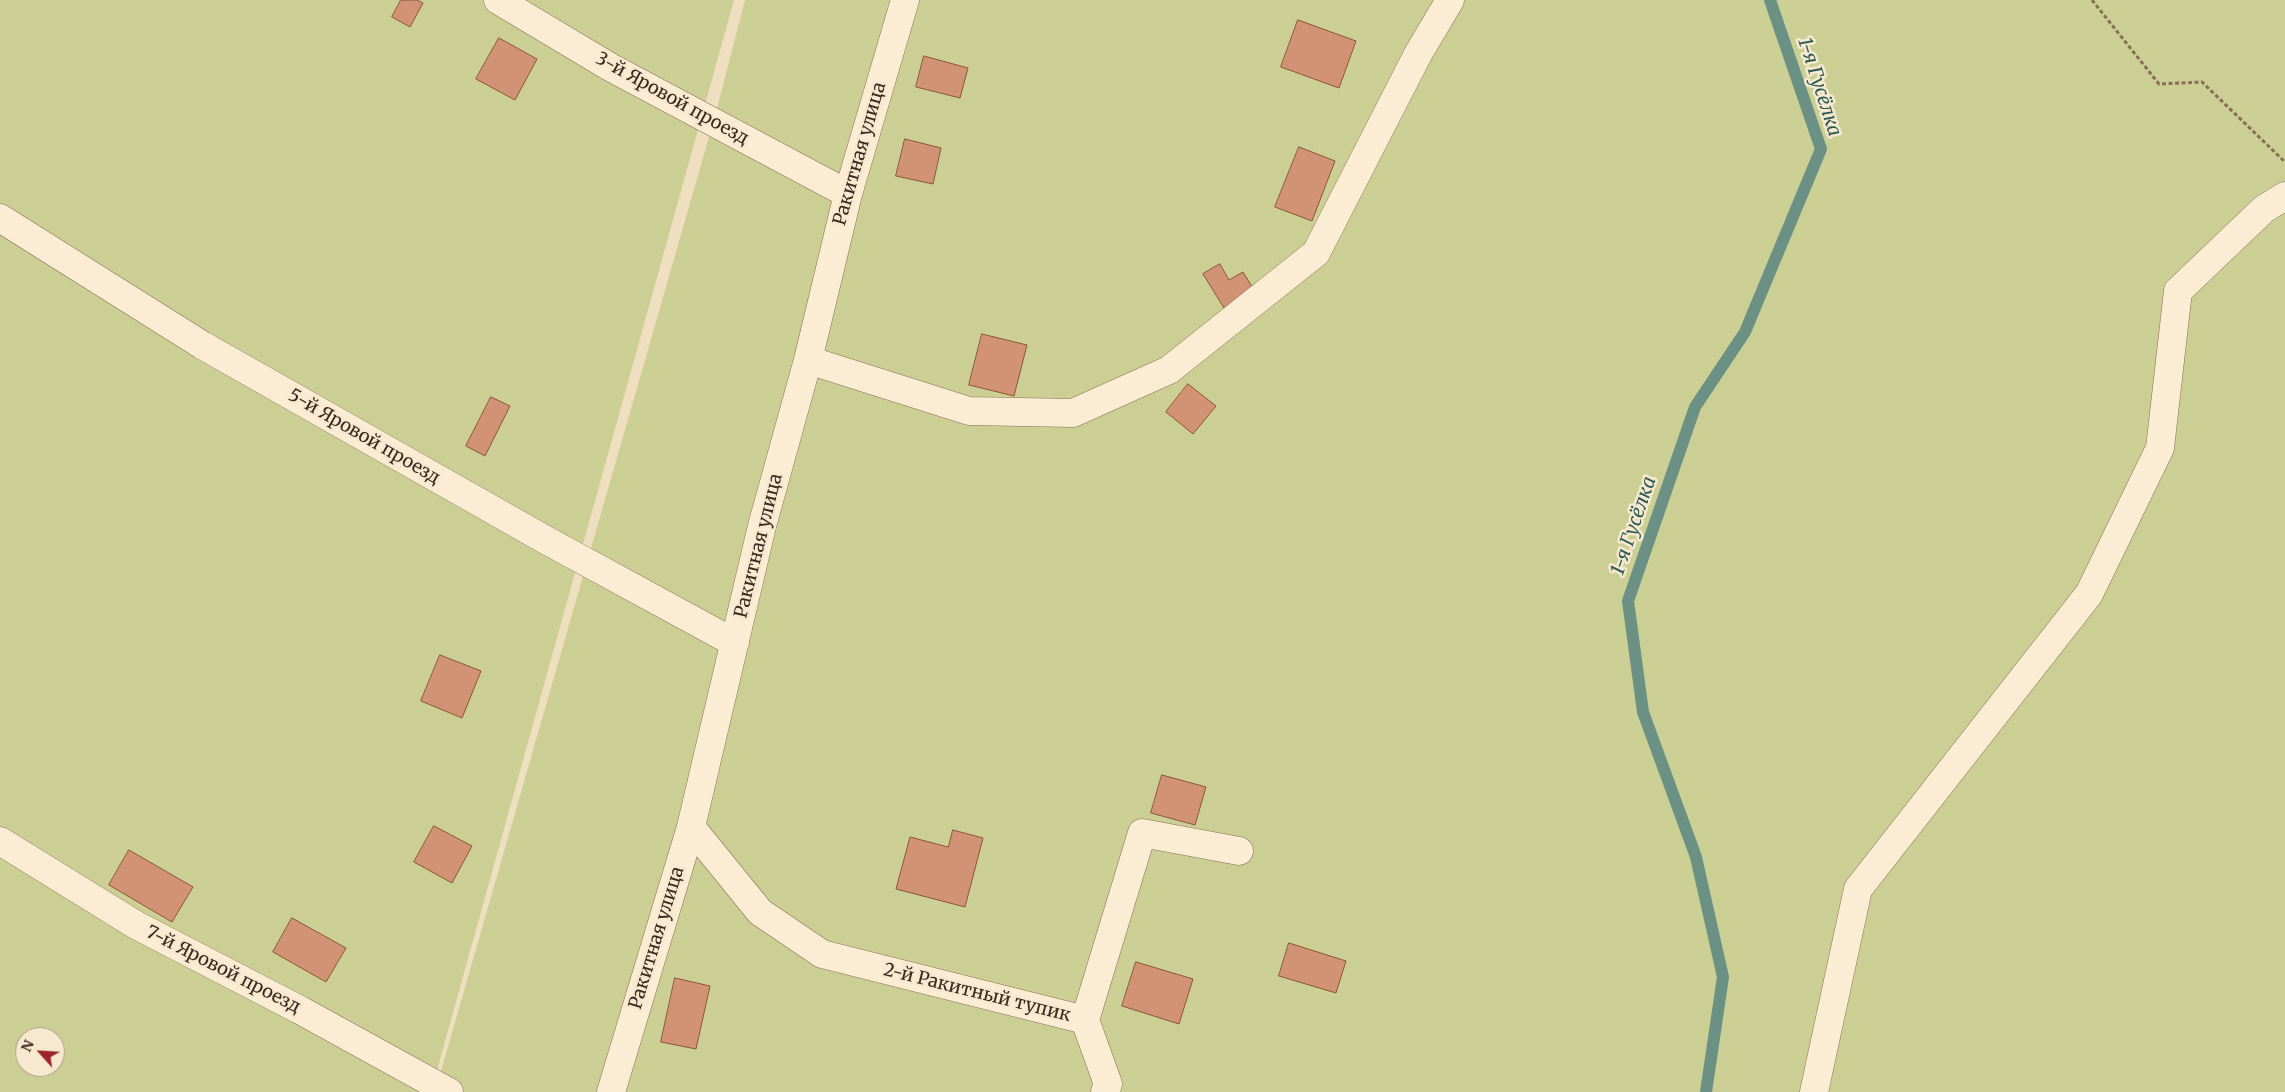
<!DOCTYPE html>
<meta charset="utf-8">
<style>
body{margin:0}
#map{position:relative;width:2285px;height:1092px;overflow:hidden;background:#f0dec0;font-family:Merriweather,serif}
canvas{display:block}
.north{position:absolute;left:15px;top:1027px;width:50px;height:50px;box-sizing:border-box;background:#f7e9d0;border:1px solid #ab9c88;border-radius:50%;rotate:296deg;font-size:14px;font-weight:700;line-height:20px;text-align:center;color:#39281c}
.north::after{content:'';display:block;margin:auto;width:18px;height:22px;background:#9d242d;clip-path:polygon(50% 0,100% 100%,50% 72%,0 100%)}
</style>
<div id="map">
<canvas width="2285" height="1092"></canvas>
<div class="north">N</div>
</div>
<script>
const c = document.querySelector('canvas').getContext('2d');
c.lineJoin = 'round';
function fill(path, color) { c.fillStyle = color; c.fill(path, 'evenodd'); }
function strokePath(path, color, width, dash) { c.strokeStyle = color; c.lineWidth = width; c.lineCap = dash ? 'butt' : 'round'; c.setLineDash(dash || []); c.stroke(path); }
function drawText(font, color, halo, rows, align = 'center') {
  c.font = font + ' Merriweather,serif'; c.lineWidth = 5; c.setLineDash([]); c.textBaseline = 'middle'; c.strokeStyle = halo; c.fillStyle = color; for (const [text, x, y, turn = 0] of rows) {
    c.save(); c.translate(x, y); c.rotate((+turn || 0) * Math.PI / 180); c.textAlign = isNaN(turn) ? turn : align; if (halo) c.strokeText(text, 0, 0); c.fillText(text, 0, 0); c.restore();
  }
}
fill(new Path2D(`
 M0,0H734L431,1092H0ZM25,1037H55V1067H25Z
 M745,0H2285V1092H435L715,116Z`), '#cccf93');
strokePath(new Path2D(`
 M1706,1092L1723,977L1696,857L1643,712L1628,601L1695,407L1745,332L1821,149L1770,0`), '#6a9184', 12);
const building = new Path2D(`
 M401,0H417L423,3L410,27L392,17Z
 M1298,20L1356,41L1339,88L1281,67Z
 M499,38L537,59L515,100L476,79Z
 M924,56L968,68L960,98L916,87Z
 M905,139L941,148L933,184L896,176Z
 M1299,147L1335,161L1312,221L1275,207Z
 M1220,264L1229,280L1243,272L1254,290L1224,308L1203,274Z
 M982,334L1027,345L1014,396L969,385Z
 M1188,384L1216,406L1193,434L1166,412Z
 M491,397L510,406L485,456L466,446Z
 M440,655L481,671L462,718L421,701Z
 M1162,775L1206,787L1195,825L1151,813Z
 M434,826L472,846L452,883L414,862Z
 M953,830L983,838L965,907L896,889L910,837L948,847Z
 M129,850L193,887L172,922L109,885Z
 M292,918L346,948L326,982L273,952Z
 M1289,943L1346,961L1336,993L1279,976Z
 M1136,962L1193,979L1179,1024L1122,1006Z
 M675,978L710,986L696,1049L661,1042Z`);
fill(building, '#d19374');
strokePath(building, '#8b553b', 1);
const minor = new Path2D(`
 M498,0L610,67L848,194
 M0,218L202,345L544,539L735,643
 M808,360L969,411L1073,413L1169,370L1316,253L1418,54L1450,0
 M691,827L760,912L822,954L1085,1020L1142,833L1239,851
 M0,841L136,925L300,1010L449,1092
 M1085,1020L1108,1084L1105,1092
 M611,1092L691,827L762,526L808,360L848,194L905,0
 M1814,1092L1858,889L2089,594L2160,448L2178,291L2264,209L2285,196`);
strokePath(minor, '#8a6e57', 29);
strokePath(new Path2D(`
 M2092,0L2159,84L2202,82L2285,162`), '#8a6e57', 3, [4, 2.5]);
strokePath(minor, '#fbecd4', 28);
drawText('18px', '#39281c', '#f7e9d0', [
 ["3-й Яровой проезд",672,99,29],
 ["Ракитная улица",860,154,-74],
 ["5-й Яровой проезд",364,437,30],
 ["Ракитная улица",759,546,-76],
 ["Ракитная улица",657,938,-73],
 ["7-й Яровой проезд",223,970,27],
 ["2-й Ракитный тупик",977,993,14]
]);
drawText('italic 19px', '#2a5a53', '#f7e9d0', [
 ["1-я Гусёлка",1819,87,72],
 ["1-я Гусёлка",1634,526,-71]
]);
</script>
